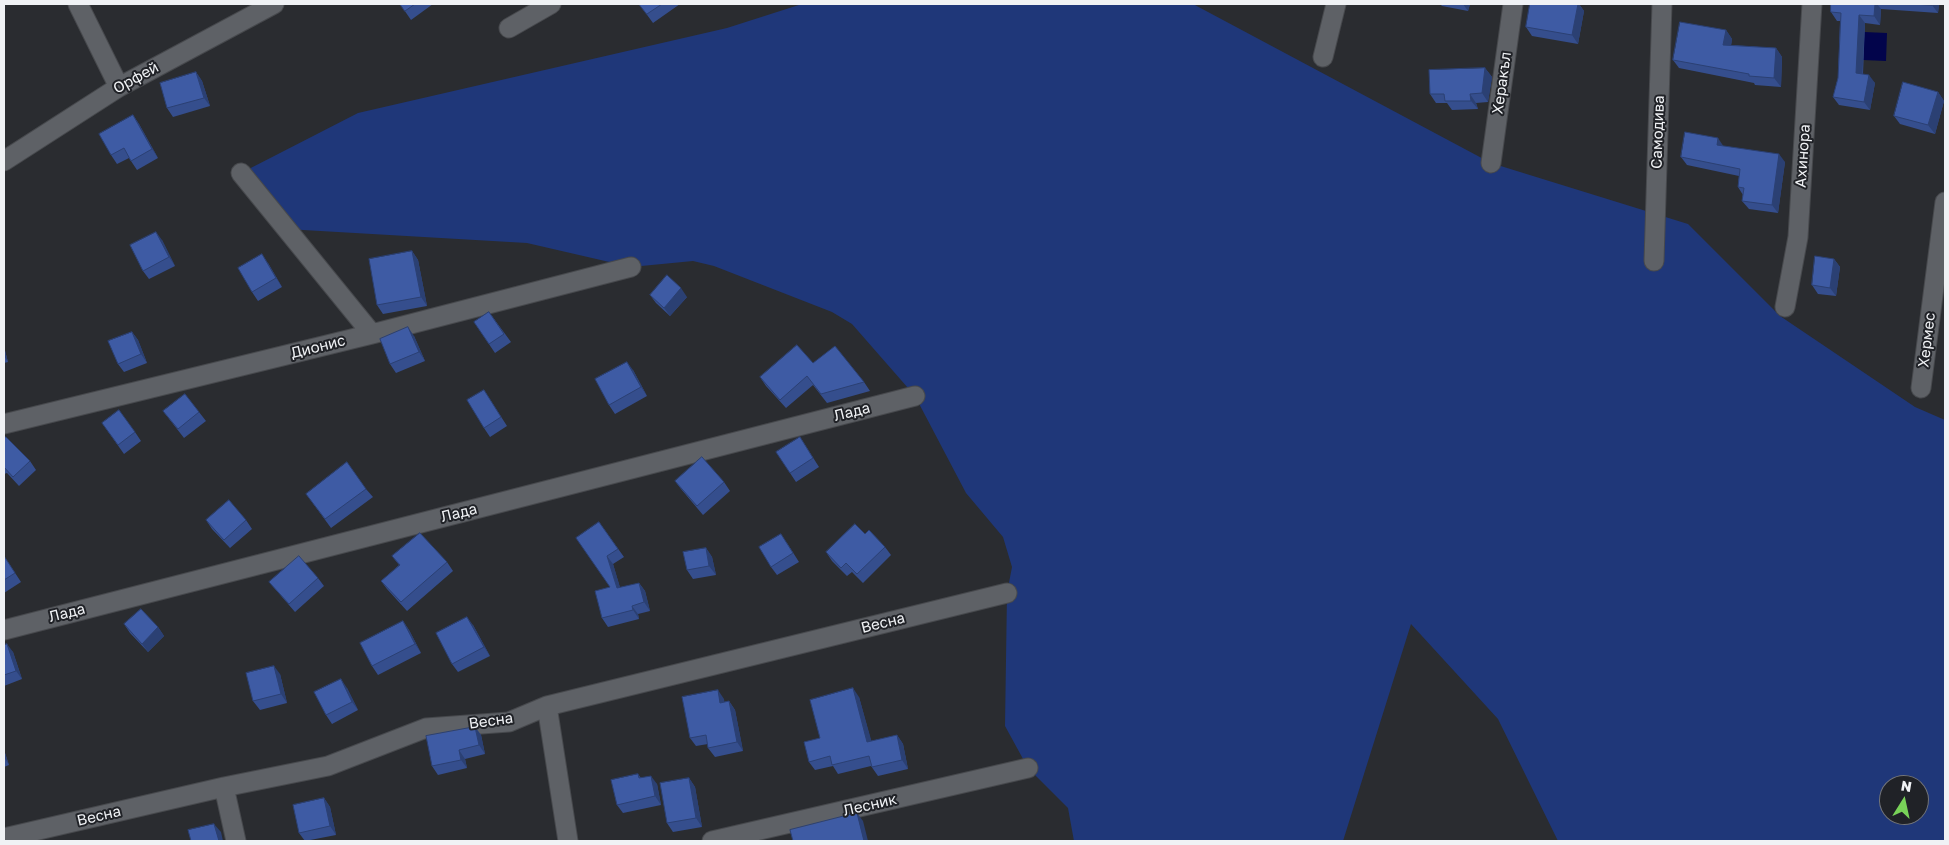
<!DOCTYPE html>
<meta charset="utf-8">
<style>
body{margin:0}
#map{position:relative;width:1949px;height:845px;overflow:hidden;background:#2a2c30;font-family:"Golos Text",sans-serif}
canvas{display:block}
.frame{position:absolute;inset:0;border:5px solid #f0f2f5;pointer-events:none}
.north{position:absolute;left:1879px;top:775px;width:50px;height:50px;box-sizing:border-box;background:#202227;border:1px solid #737579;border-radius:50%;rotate:10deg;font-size:14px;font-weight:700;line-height:20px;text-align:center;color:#f0f2f5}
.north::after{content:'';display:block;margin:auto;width:18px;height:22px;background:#78d258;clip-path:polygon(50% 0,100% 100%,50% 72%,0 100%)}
</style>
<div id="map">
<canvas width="1949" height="845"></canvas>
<div class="frame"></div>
<div class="north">N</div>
</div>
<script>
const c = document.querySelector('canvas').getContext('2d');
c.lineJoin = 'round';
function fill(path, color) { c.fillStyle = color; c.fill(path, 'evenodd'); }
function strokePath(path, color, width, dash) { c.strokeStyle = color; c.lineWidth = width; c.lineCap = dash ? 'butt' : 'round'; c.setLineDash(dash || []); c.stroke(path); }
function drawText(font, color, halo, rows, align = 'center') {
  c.font = font + ' "Golos Text",sans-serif'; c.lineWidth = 4; c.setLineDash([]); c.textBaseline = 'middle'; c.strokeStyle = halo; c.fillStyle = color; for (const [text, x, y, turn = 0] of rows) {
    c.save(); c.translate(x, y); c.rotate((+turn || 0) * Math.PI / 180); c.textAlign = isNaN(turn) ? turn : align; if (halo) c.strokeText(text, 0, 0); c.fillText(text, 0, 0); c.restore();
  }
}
fill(new Path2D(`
 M802,4H1193L1491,163L1688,224L1780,316L1915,407L1945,420V841H1558L1498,719L1411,624L1343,841H1074L1068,808L1028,768L1005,726L1007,593L1012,567L1003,537L966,493L915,396L852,324L832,312L714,266L693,261L631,267L527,243L286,229L241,173L358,113L727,28ZM1889,785H1919V815H1889Z`), '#1f3779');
fill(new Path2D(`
 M1864,32L1887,33L1886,61L1863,60Z`), '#02044b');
const street = new Path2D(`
 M78,4L119,87
 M509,28L551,4
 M1323,57L1336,4
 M4,161L119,87L274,4
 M1491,163L1513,4
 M241,173L372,334
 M1654,261L1662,4
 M1785,307L1798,237L1812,4
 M1921,388L1945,202
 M4,424L372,334L631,267
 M4,630L915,396
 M547,706L568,841
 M224,787L236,841
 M4,838L224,787L328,766L426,728L509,722L547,706L1007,593
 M712,841L1028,768`);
strokePath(street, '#47494d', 21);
strokePath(street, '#5e6166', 19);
fill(new Path2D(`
 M400,4H433L411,20Z
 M639,4H680L653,23Z
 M1440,4H1470L1468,11L1442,6Z
 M1530,4H1579L1584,11L1578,44L1532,36L1526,27Z
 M1831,4H1939L1938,13L1881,9L1880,25L1865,23L1863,74L1875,83L1870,110L1839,105L1833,97L1838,78L1840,21H1837L1831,12Z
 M1726,30L1732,39L1731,45L1776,48L1782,57L1781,87L1755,85L1754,83L1679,68L1673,60Z
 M1485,68L1492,77L1488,102L1476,103L1478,109L1452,110L1447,103H1436L1430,94Z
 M196,72L202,81L210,106L173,117L167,108Z
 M1938,92L1944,101L1935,134L1900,124L1894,116Z
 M133,115L139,124L158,158L137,170L129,158L117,164L111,155Z
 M1724,146L1785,162L1778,213L1749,209L1742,201L1743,195L1738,187L1739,176L1687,165L1681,157Z
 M162,240L175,266L149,279L143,271Z
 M412,251L418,260L427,306L383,314L377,305Z
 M1834,259L1840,267L1836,296L1818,294L1812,285Z
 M268,263L282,287L258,301L252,292Z
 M650,295L687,297L670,316L656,303Z
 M489,312L511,342L495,353L474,322Z
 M132,332L138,340L147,363L124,372L118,364Z
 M414,336L425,361L396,373L390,364Z
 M4,347L8,362L4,363Z
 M813,363L864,382L870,391L827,403L813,385L786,408L766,386L760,377Z
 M633,370L647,396L615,414L609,405Z
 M484,390L507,426L490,437L484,428Z
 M163,411L199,412L206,421L184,438Z
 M102,423L135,432L141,441L124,454Z
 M4,437L30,461L36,470L19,486L7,473L4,474Z
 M800,437L819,467L796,482L790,473Z
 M675,481L724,482L730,491L703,515L681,489Z
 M366,489L373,497L331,528L312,502Z
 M206,520H246L252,529L230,548L212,529Z
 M599,522L624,557L613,564L620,588L639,583L645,591L650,611L638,614L639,619L608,627L602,618L610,587Z
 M865,534L885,547L891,555L863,583L852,572L847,576L832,561L826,552Z
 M787,543L799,562L777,575L771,567Z
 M706,548L712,557L716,575L693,579L687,570Z
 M4,556L21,582L4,593Z
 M392,556L447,562L453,571L407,611L387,589L381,581L399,565Z
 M318,578L324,586L295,612L276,590L269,582Z
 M403,621L409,630L421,653L378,675L372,666Z
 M124,624L158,627L164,636L148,652L130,633Z
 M473,625L490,656L458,672L452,664Z
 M4,645L13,652L22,679L4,686Z
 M280,674L287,703L260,710L253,701Z
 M347,688L358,710L332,724L326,715Z
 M859,697L871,741L897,735L903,744L908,769L878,776L871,766L838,774L833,766L815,770L809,762L820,738Z
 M724,699V702L729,701L735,710L743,751L715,757L708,748V744L696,746L690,738Z
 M475,727L481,735L485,754L465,759L467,768L438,775L432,766Z
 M4,750L9,765L4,767Z
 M638,774L641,778L657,784L661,805L623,813L617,805Z
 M689,778L695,787L702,827L673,832L667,823Z
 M324,798L330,807L336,835L305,841L299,833Z`), '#354e8d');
fill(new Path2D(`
 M1463,4H1470L1468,11Z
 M1578,4H1579L1584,11L1578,44L1572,35Z
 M1875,4H1877L1881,9L1880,25L1874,16Z
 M1932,4H1939L1938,13L1932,5Z
 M1859,15L1865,23L1862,81L1856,73Z
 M1726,30L1732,39L1730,54L1723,45Z
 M1776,48L1782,57L1781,87L1774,78Z
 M1485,68L1492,77L1488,102L1482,93Z
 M196,72L202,81L210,106L204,98Z
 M1869,75L1875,83L1870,110L1864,102Z
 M1938,92L1944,101L1935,134L1928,125Z
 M1470,94L1476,103L1478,109L1471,101Z
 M133,115L139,124L158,158L152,149Z
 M1718,138L1724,147L1717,145Z
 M1779,154L1785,162L1778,213L1772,205Z
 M156,232L162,240L175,266L169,257Z
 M412,251L418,260L427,306L421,297Z
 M262,254L268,263L282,287L276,278Z
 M1834,259L1840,267L1836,296L1830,288Z
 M681,288L687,297L670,316L664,308Z
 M408,327L414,336L425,361L419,352Z
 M132,332L138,340L147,363L141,354Z
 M4,347L8,362L4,356Z
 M627,362L633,370L647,396L641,387Z
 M706,548L712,557L716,575L709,566Z
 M607,556L613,564L623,597L617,588Z
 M639,583L645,591L650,611L644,602Z
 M632,606L638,614L639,619L633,610Z
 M467,617L473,625L490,656L484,647Z
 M403,621L409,630L421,653L415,644Z
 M158,627L164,636L148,652L142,644Z
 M7,644L13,652L22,679L16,671Z
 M274,666L280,674L287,703L281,694Z
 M341,679L347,688L358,710L352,702Z
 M853,688L859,697L874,750L867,742Z
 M718,690L724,699L726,712L720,703Z
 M729,701L735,710L743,751L737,742Z
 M475,727L481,735L485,754L479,745Z
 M897,735L903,744L908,769L902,760Z
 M4,750L9,765L4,757Z
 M459,750L465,759L467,768L461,760Z
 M651,776L657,784L661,805L655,796Z
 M689,778L695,787L702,827L696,818Z
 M324,798L330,807L336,835L330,826Z
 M857,813L863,821L868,841H864Z
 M214,824L221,832L223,841H219Z`), '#2b4073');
const building = new Path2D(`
 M400,4H415L405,11Z
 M639,4H662L647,14Z
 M1530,4H1578L1572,35L1526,27Z
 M1831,4H1875L1874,16L1859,15L1856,73L1869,75L1864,102L1833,97L1838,78L1841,13L1831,12Z
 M1915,4H1932V5Z
 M1680,22L1726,30L1723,45L1776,48L1774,78L1749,76V74L1673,60Z
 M1485,68L1482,93L1470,94L1471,101H1445L1444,94H1430L1429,70Z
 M196,72L204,98L167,108L160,83Z
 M1903,82L1938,92L1928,125L1894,116Z
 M133,115L152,149L131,161L124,148L111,155L99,134Z
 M1685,132L1718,138L1717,145L1779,154L1772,205L1742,201L1744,188L1738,187L1740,169L1681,157Z
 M156,232L169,257L143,271L130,245Z
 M412,251L421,297L377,305L369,259Z
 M262,254L276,278L252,292L238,268Z
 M1815,256L1834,259L1830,288L1812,285Z
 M667,275L681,288L664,308L650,295Z
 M489,312L504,334L489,344L474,322Z
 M408,327L419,352L390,364L380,339Z
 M132,332L141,354L118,364L108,341Z
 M797,345L813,363L835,346L864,382L821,394L807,376L780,400L760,377Z
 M627,362L641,387L609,405L595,379Z
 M484,390L501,417L484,428L467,400Z
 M185,394L199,412L178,429L163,411Z
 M119,410L135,432L118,445L102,423Z
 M4,437H6L30,461L13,477L4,467Z
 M800,437L813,458L790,473L776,452Z
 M702,457L724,482L697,506L675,481Z
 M347,462L366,489L325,519L306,494Z
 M229,500L246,520L224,540L206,520Z
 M599,522L618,549L607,556L617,588L639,583L644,602L632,606L633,610L602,618L595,591L610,587L576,538Z
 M855,524L865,534L869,530L885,547L857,574L846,563L841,568L826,552Z
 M420,533L447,562L401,602L381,581L400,565L392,556Z
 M781,534L793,553L771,567L759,547Z
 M706,548L709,566L687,570L683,552Z
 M4,556L15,573L4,580Z
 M299,556L318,578L289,604L269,582Z
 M141,609L158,627L142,644L124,624Z
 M467,617L484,647L452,664L436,633Z
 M403,621L415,644L372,666L360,643Z
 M7,644L16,671L4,675V645Z
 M274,666L281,694L253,701L246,673Z
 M341,679L352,702L326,715L314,692Z
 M853,688L867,742L897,735L902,760L872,767L869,756L832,765L830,756L809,762L804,742L820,738L810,700Z
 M718,690L720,703L729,701L737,742L708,748L706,735L690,738L682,697Z
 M475,727L479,745L459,750L461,760L432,766L426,736Z
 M638,774L639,778L651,776L655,796L617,805L611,780Z
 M689,778L696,818L667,823L660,783Z
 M324,798L330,826L299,833L293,805Z
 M857,813L864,841H793L790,830Z
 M214,824L219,841H191L188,830Z`);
fill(building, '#3e5ba4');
strokePath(building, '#2b4073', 1);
drawText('15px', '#f0f2f5', '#202227', [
 ["Орфей",136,78,-29],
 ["Херакъл",1502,83,-82],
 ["Самодива",1658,132,-88],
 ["Ахинора",1803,156,-86],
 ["Хермес",1927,340,-83],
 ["Дионис",318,347,-14],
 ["Лада",852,412,-14],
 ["Лада",459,513,-14],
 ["Лада",67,613,-14],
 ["Весна",883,623,-14],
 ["Весна",491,721,-8],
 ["Лесник",870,805,-13],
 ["Весна",99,816,-13]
]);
</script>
